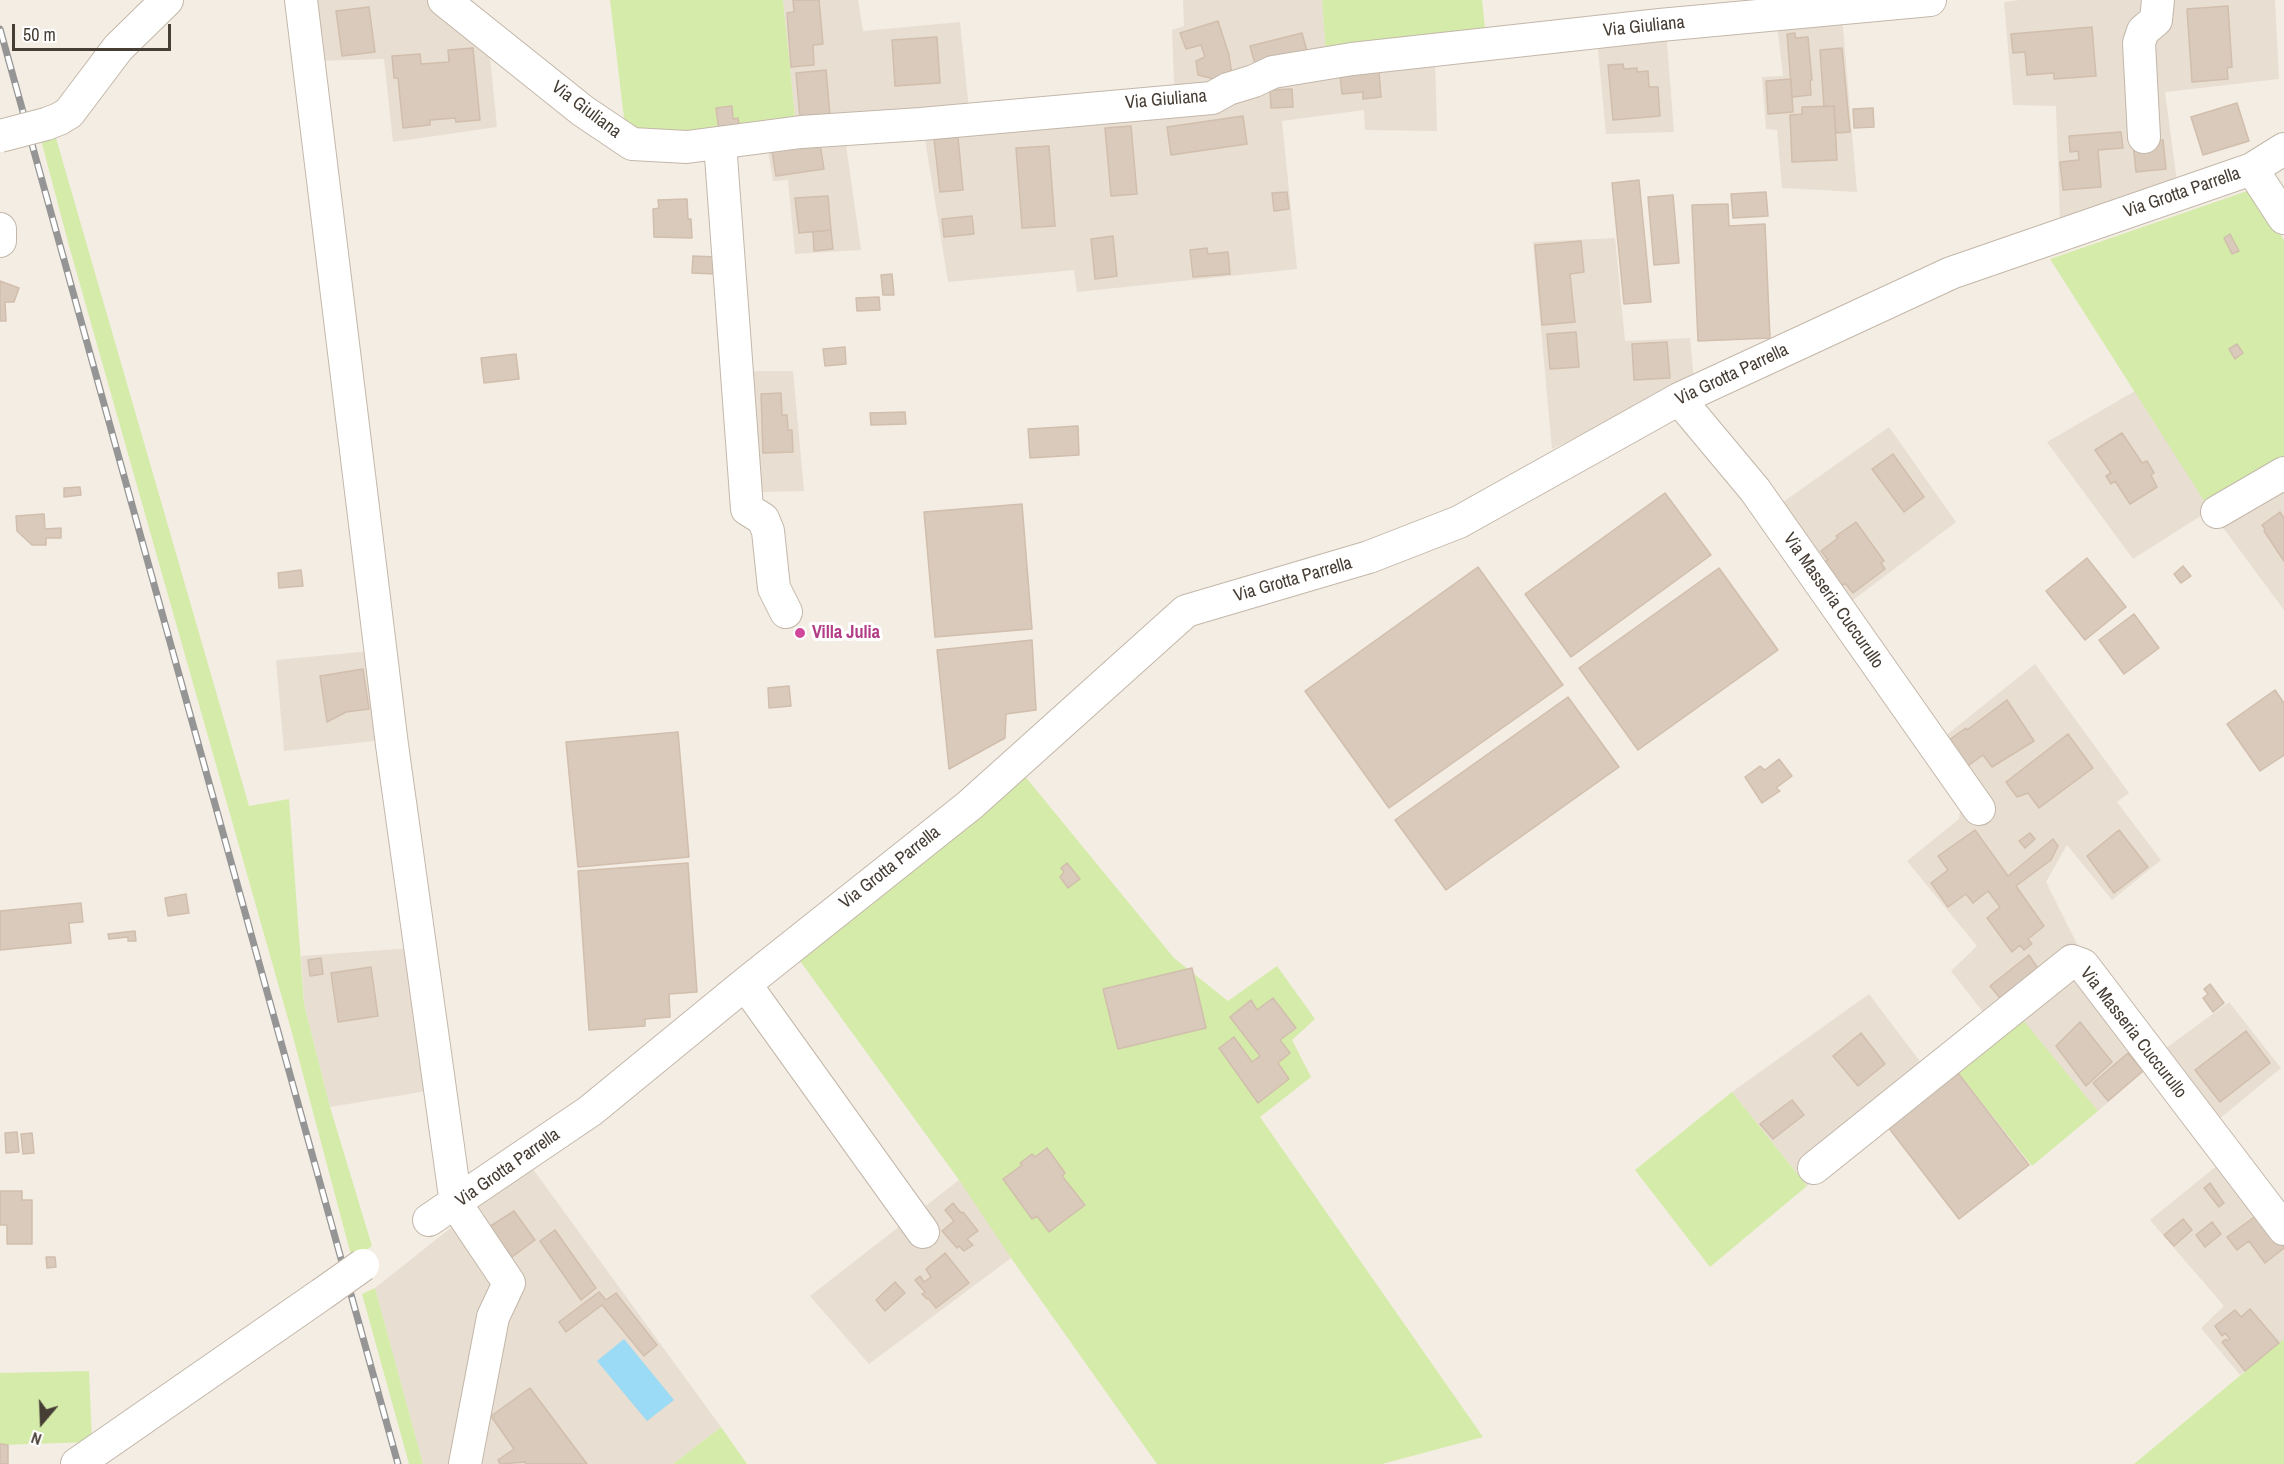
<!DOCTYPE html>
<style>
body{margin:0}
#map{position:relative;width:2284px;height:1464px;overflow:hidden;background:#f4ede4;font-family:"Archivo Narrow",sans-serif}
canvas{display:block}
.north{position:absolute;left:12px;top:1392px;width:60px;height:60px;-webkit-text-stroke:4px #fff;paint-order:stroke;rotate:199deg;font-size:16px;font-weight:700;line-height:24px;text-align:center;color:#463d34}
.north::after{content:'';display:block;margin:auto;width:21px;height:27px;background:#463d34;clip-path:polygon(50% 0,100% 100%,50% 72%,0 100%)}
.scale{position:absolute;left:12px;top:24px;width:159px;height:27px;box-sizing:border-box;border:3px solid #463d34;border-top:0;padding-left:8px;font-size:18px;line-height:21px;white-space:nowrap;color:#463d34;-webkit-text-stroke:4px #fff;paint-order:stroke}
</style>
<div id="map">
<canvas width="2284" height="1464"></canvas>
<div class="north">N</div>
<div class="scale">50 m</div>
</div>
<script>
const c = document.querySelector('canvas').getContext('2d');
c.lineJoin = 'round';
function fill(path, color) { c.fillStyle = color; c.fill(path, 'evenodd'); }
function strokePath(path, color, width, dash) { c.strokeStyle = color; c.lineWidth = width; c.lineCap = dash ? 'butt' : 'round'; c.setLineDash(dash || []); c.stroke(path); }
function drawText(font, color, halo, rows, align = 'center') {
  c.font = font + ' "Archivo Narrow",sans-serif'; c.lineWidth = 6; c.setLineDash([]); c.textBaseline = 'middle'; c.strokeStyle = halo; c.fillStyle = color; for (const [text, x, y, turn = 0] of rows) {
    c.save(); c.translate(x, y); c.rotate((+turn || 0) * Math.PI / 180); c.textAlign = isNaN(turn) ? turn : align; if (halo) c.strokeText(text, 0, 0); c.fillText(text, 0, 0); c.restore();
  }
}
fill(new Path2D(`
 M307,0H431L489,47L497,127L393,142L384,59L315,61Z
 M783,0H858L863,31L960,22L969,110L845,138L861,250L795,254L788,180L773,181L763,120L795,116Z
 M1183,0H1322L1326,55L1435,57L1437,131L1365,130L1364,110L1282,121L1297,269L1077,292L1074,270L948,282L924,133L1175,105L1172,30L1184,26Z
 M2020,0H2275L2279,79L2165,92L2177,182L2060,221L2056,106L2013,105L2004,2Z
 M1842,16L1857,192L1782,188L1777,130L1766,129L1762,77L1783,76L1777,24Z
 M1666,31L1674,132L1606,134L1597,40Z
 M1615,238L1625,341L1690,338L1694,381L1552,449L1533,242Z
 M762,371H793L804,491L758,492L747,372Z
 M2135,391L2210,509L2284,466V610L2210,510L2133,559L2047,442Z
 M1889,427L1956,522L1848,604L1779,505Z
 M371,651L383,740L284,751L276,660Z
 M2035,664L2129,793L2117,802L2161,860L2112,900L2067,845L2046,882L2078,946L2075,974L2148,1068L2098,1111L2017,1014L1807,1186L1732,1092L1869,994L1925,1068L1987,1017L1951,971L1977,946L1907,861L1959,819L1962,797L1944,737Z
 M412,948L433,1090L330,1107L304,1004L301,956Z
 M2229,1002L2281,1068L2212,1125L2158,1054Z
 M2224,1160L2284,1239V1339L2240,1375L2201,1328L2224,1306L2150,1220Z
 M530,1165L721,1427L673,1464H423L375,1288Z
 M959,1180L1011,1258L869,1364L810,1296Z`), '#e8ded2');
fill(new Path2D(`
 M610,0H783L795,116L763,120L764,127L676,136L625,127Z
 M1322,0H1482L1486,37L1326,55Z
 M56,138L249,806L289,799L304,1004L330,1107L372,1246L352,1259L292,1033L68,242L41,140Z
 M2250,190L2284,240V466L2210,510L2050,259Z
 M1019,769L1174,958L1228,1001L1277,966L1315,1019L1292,1040L1311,1077L1260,1117L1483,1437L1382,1464H1157L1011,1258L959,1180L795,954Z
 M2018,1014L2098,1111L2032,1166L1953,1066Z
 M1732,1092L1807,1186L1710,1267L1635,1170Z
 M375,1288L423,1464H409L362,1294Z
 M2284,1339V1464H2134Z
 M89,1371L92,1442L0,1445V1373Z
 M721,1427L747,1464H673Z`), '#d5ebaa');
fill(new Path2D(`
 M624,1339L674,1400L647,1421L597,1361Z`), '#9bdbf5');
const building = new Path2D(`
 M793,0H819L823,44L813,45L814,65L791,67L787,13L794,12Z
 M2228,6L2232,67L2227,68L2228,79L2192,82L2187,9Z
 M369,7L375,52L342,56L336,11Z
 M1218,21L1229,55L1232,75L1214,79L1198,75L1196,61L1205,57L1201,45L1186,49L1180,33Z
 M2092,27L2096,76L2054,79V73L2027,75L2025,52L2013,53L2011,34Z
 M1302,33L1308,55L1256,68L1250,46Z
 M1795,33V38L1808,37L1812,80H1810L1811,95L1792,97L1787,34Z
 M937,37L940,83L895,86L892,40Z
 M473,48L480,120L456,122L455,118L430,120V125L403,128L398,78H394L392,56L420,54L421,64L449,62L448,50Z
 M1842,48L1850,132L1836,133L1834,106L1824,107L1820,50Z
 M1623,64L1624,69L1637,68V72L1648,71L1649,87H1658L1660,116L1613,120L1608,65Z
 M826,70L830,115L800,118L796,73Z
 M1379,72L1381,97L1363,99V92L1342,94L1340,75Z
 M1791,79L1793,112L1768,114L1766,81Z
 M1292,89L1293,107L1271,108L1270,90Z
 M2237,103L2249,141L2203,155L2191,117Z
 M732,106L733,119L738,118L740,130L719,132L716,108Z
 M1834,106L1837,160L1792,162L1790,115L1802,114V107Z
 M1873,108L1874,127L1854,128L1853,109Z
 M1243,116L1247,144L1171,155L1167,127Z
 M1131,126L1137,194L1111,196L1105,128Z
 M2121,132L2123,148L2098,150L2101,187L2063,190L2060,162L2079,160L2078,151L2070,152L2069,136Z
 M958,137L963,190L940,192L934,139Z
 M819,138L824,169L776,176L771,145Z
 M2163,140L2166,169L2136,172L2133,143Z
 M1049,146L1055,226L1022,228L1016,148Z
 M1639,180L1651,302L1624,304L1612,183Z
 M1287,192L1289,209L1274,211L1272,193Z
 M1766,192L1768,216L1733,218L1731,194Z
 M1673,195L1679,263L1654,265L1648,197Z
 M828,196L831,230L799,233L795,198Z
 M687,199L688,219H691L692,238L654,237L653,209L659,208L658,200Z
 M1728,204L1729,226L1765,224L1770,338L1698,341L1692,205Z
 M972,216L974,234L944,237L942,219Z
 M831,230L833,249L814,251L813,232Z
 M2230,234L2239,251L2232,254L2224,238Z
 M1113,236L1117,276L1095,279L1091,239Z
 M1581,241L1584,272L1570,274L1575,322L1542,325L1535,245Z
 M1207,248L1208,254L1228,252L1230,274L1193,277L1190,250Z
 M693,256L716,257V274L692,273Z
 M892,274L894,295H883L881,275Z
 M0,281L19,288L14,302H5L6,321H0Z
 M879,297L880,310L857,311L856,298Z
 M1576,332L1579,367L1550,369L1547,334Z
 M1667,342L1670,378L1634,380L1632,344Z
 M2237,344L2243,353L2235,359L2229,349Z
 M845,347L846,364L825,366L823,349Z
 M516,354L519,379L484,383L481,358Z
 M781,393L782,415H787L788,430H792L793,452L763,453L761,394Z
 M905,412L906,424L871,425L870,413Z
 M1078,426L1079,455L1030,458L1028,429Z
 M2122,433L2142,463L2147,461L2154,473L2151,475L2157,487L2130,504L2115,481L2111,484L2106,476L2111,473L2095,450Z
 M1893,454L1924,497L1904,512L1872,469Z
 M80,487L81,495L64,497V488Z
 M1665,493L1711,555L1571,657L1525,594Z
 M1022,504L1032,629L935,637L924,512Z
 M2280,512L2284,518V561L2264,531L2265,529L2262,525Z
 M44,514L45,529L61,528V538H46V545H32L17,531L16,516Z
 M1856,522L1884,561L1881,563L1885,569L1853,593L1845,583L1842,586L1824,562L1828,560L1821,551L1838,538L1836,536Z
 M2087,558L2126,607L2085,640L2046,591Z
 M2183,566L2191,576L2181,583L2174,574Z
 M1478,567L1563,685L1389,808L1305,691Z
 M1719,568L1778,650L1638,750L1579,668Z
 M301,570L303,586L279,588L278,573Z
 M2134,614L2159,648L2124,674L2099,640Z
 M1032,640L1036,710L1006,714L1005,738L949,769L937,650Z
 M363,669L369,709L346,712L327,722L320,676Z
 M789,686L791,706L769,708L768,688Z
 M2275,690L2284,703V755L2260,771L2227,724Z
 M1568,697L1619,767L1446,890L1395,820Z
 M2007,700L2034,741L1992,767L1983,755L1965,768L1946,742L1966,728L1967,730Z
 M678,732L689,857L578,867L566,742Z
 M2068,734L2093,768L2039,808L2028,793L2017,797L2006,782Z
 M1779,759L1792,776L1776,788L1780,791L1762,803L1745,777L1760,766L1765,770Z
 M1975,830L2008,876L2053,839L2058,846L2051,860L2016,886L2044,926L2028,939L2032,944L2024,950L2020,945L2012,952L1987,918L2000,907L1988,891L1973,903L1966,894L1948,907L1931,883L1948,870L1938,856Z
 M2119,830L2148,867L2114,893L2087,856Z
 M2030,833L2035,839L2025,848L2019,841Z
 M688,863L697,992L669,994L670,1017L645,1019V1026L589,1030L578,871Z
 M1067,863L1080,879L1068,888L1060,877L1064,872L1061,868Z
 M186,894L189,913L168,916L165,898Z
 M81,903L83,922L69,923L71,943L0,950V911Z
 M135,931L136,941H128V937L109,939L108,934Z
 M2029,955L2039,970L2000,998L1990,986Z
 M321,958L323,974L310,976L308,960Z
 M371,967L378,1016L338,1022L331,973Z
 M1192,968L1206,1028L1118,1049L1103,989Z
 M2210,984L2224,1003L2213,1012L2203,998L2208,994L2204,989Z
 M1273,998L1296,1028L1280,1040L1290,1053L1278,1063L1289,1079L1258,1103L1219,1048L1234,1037L1252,1062L1260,1056L1230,1017L1251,1000L1257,1010Z
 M2080,1022L2112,1062L2086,1086L2056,1046Z
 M2246,1031L2270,1063L2220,1102L2195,1070Z
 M1861,1033L1885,1064L1858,1086L1833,1056Z
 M2128,1053L2143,1071L2108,1101L2093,1083Z
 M1958,1073L2029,1165L1959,1219L1888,1127Z
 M1792,1100L1804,1115L1773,1139L1760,1124Z
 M17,1132L19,1152L6,1153L5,1133Z
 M32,1133L34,1153L23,1154L21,1134Z
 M1047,1148L1065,1173L1062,1176L1085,1205L1049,1232L1037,1216L1032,1219L1003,1179L1022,1165L1020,1163L1032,1154L1035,1157Z
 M2210,1183L2224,1203L2219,1207L2204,1188Z
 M0,1191H22V1200H32V1244H7V1225H0Z
 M953,1203L961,1213L963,1212L978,1231L967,1239L973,1245L964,1251L959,1246L957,1248L942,1231L954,1221L945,1210Z
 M514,1211L535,1240L512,1257L489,1227Z
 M2261,1212L2284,1241V1248L2265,1263L2249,1241L2237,1250L2227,1237Z
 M2183,1219L2192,1230L2174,1246L2164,1235Z
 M2212,1222L2221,1234L2205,1247L2196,1235Z
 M555,1230L596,1288L581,1300L540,1241Z
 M945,1253L969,1283L936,1308L928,1298L927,1299L922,1294L925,1292L915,1280L920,1276L924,1282L931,1277L926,1269Z
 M46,1257H55L56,1267L47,1268Z
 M895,1282L905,1293L885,1311L876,1300Z
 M599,1292L606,1300L616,1293L657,1345L644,1356L602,1305L566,1332L559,1322Z
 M2250,1309L2279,1343L2245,1371L2222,1342L2226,1339L2227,1341L2230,1339L2225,1333L2222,1336L2215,1326L2235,1310L2241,1317Z
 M530,1388L587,1464H526L525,1462L500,1464L498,1460L514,1449L491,1416Z
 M0,1444L8,1445V1464H0Z`);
fill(building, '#d9cabc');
strokePath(building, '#d1beac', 1.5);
const minor = new Path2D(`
 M301,0L392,745L456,1204L509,1283L493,1317L465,1464
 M444,0L583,111L632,144L687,147L801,132L921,124L1212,98L1228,89L1254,81L1273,72L1352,59L1660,25L1930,0
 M46,124L59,119L69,113L118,48L167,0
 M2144,137L2139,43L2143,31L2156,20L2158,0
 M720,143L747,509L763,519L768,531L774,588L786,612
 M2252,169L2284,218
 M0,229V241
 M1679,399L1755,490L1979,809
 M2217,512L2284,473
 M745,984L923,1232
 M1814,1168L2072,961L2083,965L2284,1229
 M429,1220L590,1111L745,984L970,805L1186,611L1369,557L1459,522L1679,399L1951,273L2252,169L2284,149
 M77,1464L322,1294`);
strokePath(minor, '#c3b7a9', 34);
strokePath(minor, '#fff', 32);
const rail = new Path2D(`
 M0,29L398,1464`);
strokePath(rail, '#959595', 7);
strokePath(rail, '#fff', 4.5, [14]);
const minorBridge = new Path2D(`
 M0,136L46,124
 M322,1294L363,1265`);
strokePath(minorBridge, '#c3b7a9', 34, []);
strokePath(minorBridge, '#fff', 32);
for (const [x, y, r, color] of [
 [800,633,6,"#d1479c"]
]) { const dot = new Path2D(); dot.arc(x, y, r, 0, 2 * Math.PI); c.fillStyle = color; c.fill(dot); strokePath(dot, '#fff', 2); }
drawText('18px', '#463d34', '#fff', [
 ["Via Giuliana",1644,27,-6],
 ["Via Giuliana",1166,100,-5],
 ["Via Giuliana",586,110,37],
 ["Via Grotta Parrella",2182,193,-19],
 ["Via Grotta Parrella",1732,375,-25],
 ["Via Grotta Parrella",1293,580,-16],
 ["Via Masseria Cuccurullo",1833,601,55],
 ["Via Grotta Parrella",890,868,-38],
 ["Via Masseria Cuccurullo",2133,1033,52],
 ["Via Grotta Parrella",508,1168,-35]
]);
drawText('bold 18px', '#b23c85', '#fff', [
 ["Villa Julia",812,633]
], 'left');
</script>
